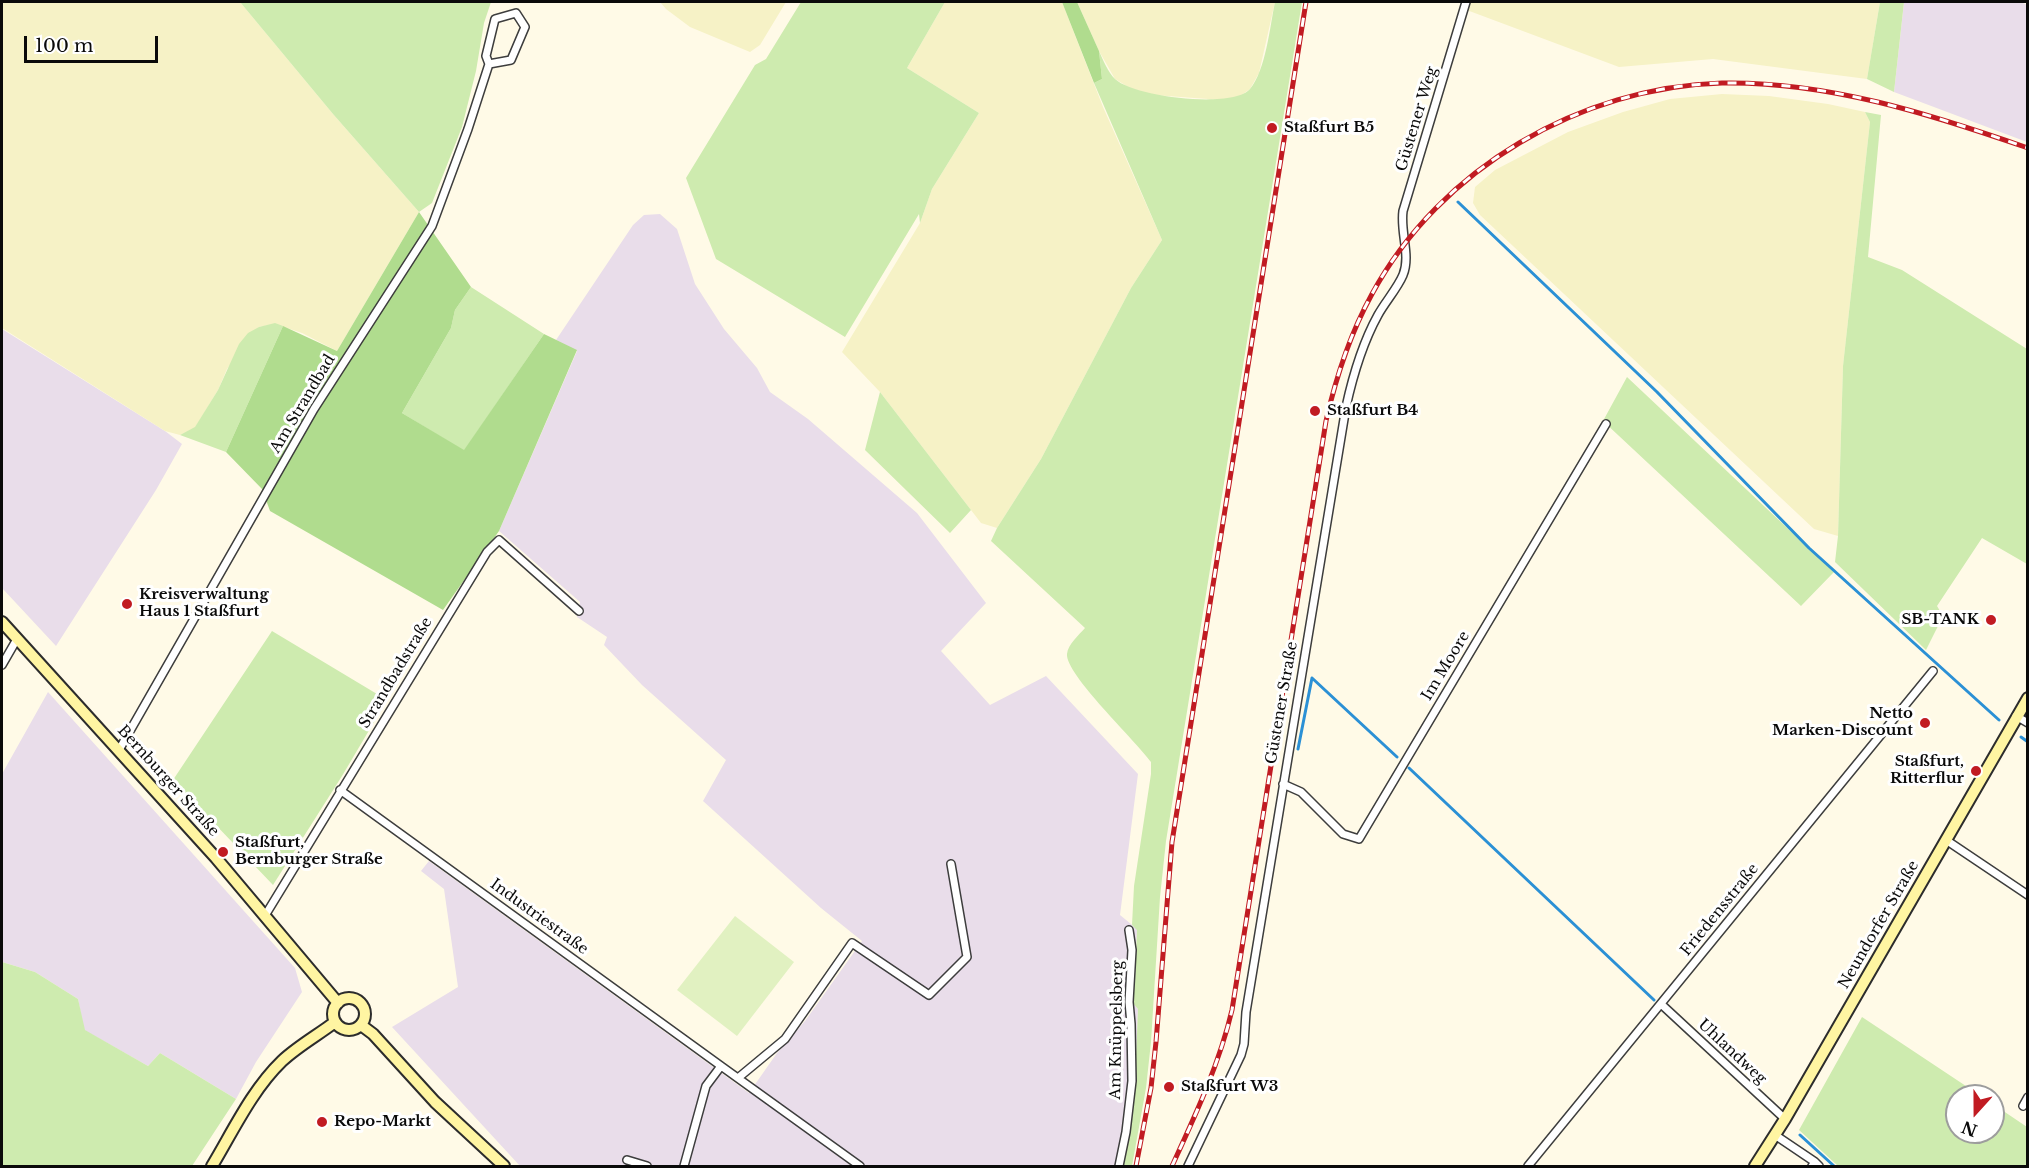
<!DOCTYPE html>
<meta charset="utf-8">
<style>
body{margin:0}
#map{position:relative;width:2029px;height:1168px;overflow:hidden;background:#fffae7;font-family:"Libre Baskerville",serif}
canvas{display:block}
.frame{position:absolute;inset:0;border:3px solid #0a0a0a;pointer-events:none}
.north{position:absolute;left:1945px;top:1084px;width:60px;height:60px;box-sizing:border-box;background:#fff;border:2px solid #9d9d9d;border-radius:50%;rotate:201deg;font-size:16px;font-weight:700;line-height:24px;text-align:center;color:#0a0a0a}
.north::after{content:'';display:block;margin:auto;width:21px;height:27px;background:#c11b22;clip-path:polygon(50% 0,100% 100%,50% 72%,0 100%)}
.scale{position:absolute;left:24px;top:36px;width:134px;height:27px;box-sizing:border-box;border:3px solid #0a0a0a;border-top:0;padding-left:8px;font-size:18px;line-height:21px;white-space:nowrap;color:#0a0a0a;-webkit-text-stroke:4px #fff;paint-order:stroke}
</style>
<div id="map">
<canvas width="2029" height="1168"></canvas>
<div class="frame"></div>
<div class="north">N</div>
<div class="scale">100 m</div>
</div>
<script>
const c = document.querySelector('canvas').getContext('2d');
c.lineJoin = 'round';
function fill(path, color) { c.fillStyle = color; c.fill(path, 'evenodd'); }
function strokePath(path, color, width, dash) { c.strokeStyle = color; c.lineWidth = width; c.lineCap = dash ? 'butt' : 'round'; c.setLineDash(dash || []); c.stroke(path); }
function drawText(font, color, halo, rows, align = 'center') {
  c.font = font + ' "Libre Baskerville",serif'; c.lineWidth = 6; c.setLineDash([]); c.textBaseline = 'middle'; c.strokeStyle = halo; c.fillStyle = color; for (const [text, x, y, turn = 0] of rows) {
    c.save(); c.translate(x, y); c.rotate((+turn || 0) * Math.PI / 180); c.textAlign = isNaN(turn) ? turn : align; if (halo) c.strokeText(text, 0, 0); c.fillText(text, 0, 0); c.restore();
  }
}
fill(new Path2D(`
 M1904,2H2021L2027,5V142L1894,92Z
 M660,214L677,229L695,284L724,329L757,368L770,392L808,419L917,513L986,603L941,651L990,705L1046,676L1138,774L1120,915L1137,929L1135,985L1131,1001L1138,1009L1136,1081L1131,1131L1123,1166H520L392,1027L458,987L444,889L421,871L429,861L749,1093L777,1053L805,1021L862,941L821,908L703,801L726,760L642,685L604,645L607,637L577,617L580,602L499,531L577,351L556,340L633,225L644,215Z
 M2,329L165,431L182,444L156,490L56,646L2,588Z
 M48,692L295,968L302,992L256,1062L236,1099L160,1053L148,1066L84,1030L78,999L35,972L2,962V774Z`), '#e9ddea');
fill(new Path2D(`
 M2,2H240L333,114L419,212L337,351L302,333L275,324L259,327L227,369L218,390L195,428L180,435L165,431L2,328Z
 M660,2H786L760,45L750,52L690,27L666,9Z
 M945,2H1062L1103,107L1162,240L1131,288L1041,459L997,528L981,523L880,392L842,352L920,223L932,189L979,113L907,68Z
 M1077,2H1275L1259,73L1250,89L1239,97L1222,100L1153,95L1130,88L1115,79L1099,51Z
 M1466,2H1880L1867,79L1713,59L1619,67L1464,9Z
 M1722,94L1769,96L1828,104L1865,112L1870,122L1843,366L1838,536L1814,529L1480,215L1473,203L1475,187L1495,170L1568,132L1623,112L1670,99Z`), '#f6f2c6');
fill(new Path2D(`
 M240,2H491L484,23L476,71L462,127L432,203L419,212L333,114Z
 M801,2H945L907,68L979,113L932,189L920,223L919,214L845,337L716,259L686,178L755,65L766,59Z
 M1275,2H1302L1166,841L1160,897L1151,1042L1146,1088L1132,1166H1123C1134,1114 1136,1062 1138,1009L1131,1001L1135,985L1137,930L1132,925L1134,886L1151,774V762C1137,742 1065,674 1067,654C1068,644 1079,635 1085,628L991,541L997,528L1041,459L1131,288L1162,240L1094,83L1102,79L1099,51C1103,60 1108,72 1115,79C1134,97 1233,109 1250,89C1266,70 1270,26 1275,2Z
 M1880,2H1904L1894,92L1867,79Z
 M1865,112L1881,115L1868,257L1902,270L2027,349V564L1982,538L1937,606L1943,616L1926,650L1835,562L1838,536L1843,366L1870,122Z
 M471,287L544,334L464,451L402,413L451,328L455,310Z
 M275,323L283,326L226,452L180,435L195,427L218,390L239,344L248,333L259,327Z
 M1627,377L1834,572L1801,606L1603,421Z
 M880,392L971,510L950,533L865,450Z
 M272,631L387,700L342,776L273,885L173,780Z
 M2,962L35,972L78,999L85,1030L148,1066L160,1053L236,1099L192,1166H2Z
 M1862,1017L1981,1096H1957V1132H1993V1104L2027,1127V1166H1838L1799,1130Z`), '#ceebaf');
fill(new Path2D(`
 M1062,2H1077L1099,51L1102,79L1094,83Z
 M419,212L471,287L455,310L451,328L402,413L464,450L544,334L577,350L499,531L443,610L270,511L262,489L226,452L283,326L337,351Z`), '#b0dc8e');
fill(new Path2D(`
 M735,916L794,962L737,1036L677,990Z`), '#e1f1c1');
strokePath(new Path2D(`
 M1458,202L1657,392L1809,548L1999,720
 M2021,737L2028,742
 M1298,749L1312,678L1397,757
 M1409,768L1654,1000
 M1800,1135L1834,1166`), '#2b90d5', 3);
const minor = new Path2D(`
 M2,665L17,639
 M2016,716L2028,723
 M119,750L314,409L432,226L468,129L489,64L486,56L495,19L516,13L525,27L511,60L489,64
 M1283,784L1301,792L1343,834L1359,839L1606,424
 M340,790L721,1066
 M1946,840L2028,895
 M266,914L487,552L499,540L579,611
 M1661,1004L1785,1119
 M738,1078L785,1039L852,943L929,995L967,957L951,864
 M2023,1106L2028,1097
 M1775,1135L1815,1162
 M627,1160L647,1166
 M684,1166L706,1086L721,1066L860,1166
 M1119,1166L1126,1132L1132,1081L1131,1024L1129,1002L1132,950L1129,930
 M1188,1166L1241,1055L1244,1044L1246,1012L1346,407C1353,375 1362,344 1378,315C1385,302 1397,289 1403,275C1411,255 1400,233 1403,211L1466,2
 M1528,1166L1933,671
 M1812,1166L1815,1162L1819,1166`);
const secondary = new Path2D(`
 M2,622L216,858L338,1003
 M333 1014a16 16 0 1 1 32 0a16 16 0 1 1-32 0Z
 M361,1025L373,1034L435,1102L504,1166
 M212,1166C233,1131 252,1090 282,1061C298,1046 318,1035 335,1022
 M1755,1166L1785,1119L2028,698`);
strokePath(minor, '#3d3d3d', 10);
strokePath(secondary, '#2c2c2c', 14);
strokePath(minor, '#fff', 7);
strokePath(secondary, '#fff5a2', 10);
const rail = new Path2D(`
 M1136,1166L1151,1088L1156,1042L1172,842L1306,2
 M1172,1166C1195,1116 1219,1065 1232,1010L1326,421C1336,377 1350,334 1372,294C1440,168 1581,87 1722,83C1827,81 1930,114 2028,148`);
strokePath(rail, '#c11b22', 5);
strokePath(rail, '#fff', 3, [9]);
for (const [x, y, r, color] of [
 [1272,128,6,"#c11b22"],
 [1315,411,6,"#c11b22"],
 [127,604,6,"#c11b22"],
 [1991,620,6,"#c11b22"],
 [1925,723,6,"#c11b22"],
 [1976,771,6,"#c11b22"],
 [223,852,6,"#c11b22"],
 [1169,1087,6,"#c11b22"],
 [322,1122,6,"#c11b22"]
]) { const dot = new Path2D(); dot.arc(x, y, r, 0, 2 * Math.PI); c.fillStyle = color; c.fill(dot); strokePath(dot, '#fff', 2); }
drawText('15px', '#0a0a0a', '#fff', [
 ["Güstener Weg",1417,119,-73],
 ["Am Strandbad",303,404,-59],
 ["Im Moore",1446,666,-59],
 ["Strandbadstraße",396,673,-59],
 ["Güstener Straße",1282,703,-80],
 ["Bernburger Straße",168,781,48],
 ["Friedensstraße",1720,910,-51],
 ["Industriestraße",539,917,36],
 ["Neundorfer Straße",1879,925,-60],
 ["Am Knüppelsberg",1117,1030,-89],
 ["Uhlandweg",1732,1052,43]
]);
drawText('bold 15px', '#0a0a0a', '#fff', [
 ["Staßfurt B5",1284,128],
 ["Staßfurt B4",1327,411],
 ["Kreisverwaltung",139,595],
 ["Haus 1 Staßfurt",139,612],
 ["SB-TANK",1979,620,"right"],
 ["Netto",1913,714,"right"],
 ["Marken-Discount",1913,731,"right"],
 ["Staßfurt,",1964,762,"right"],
 ["Ritterflur",1964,779,"right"],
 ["Staßfurt,",235,843],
 ["Bernburger Straße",235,860],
 ["Staßfurt W3",1181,1087],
 ["Repo-Markt",334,1122]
], 'left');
</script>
